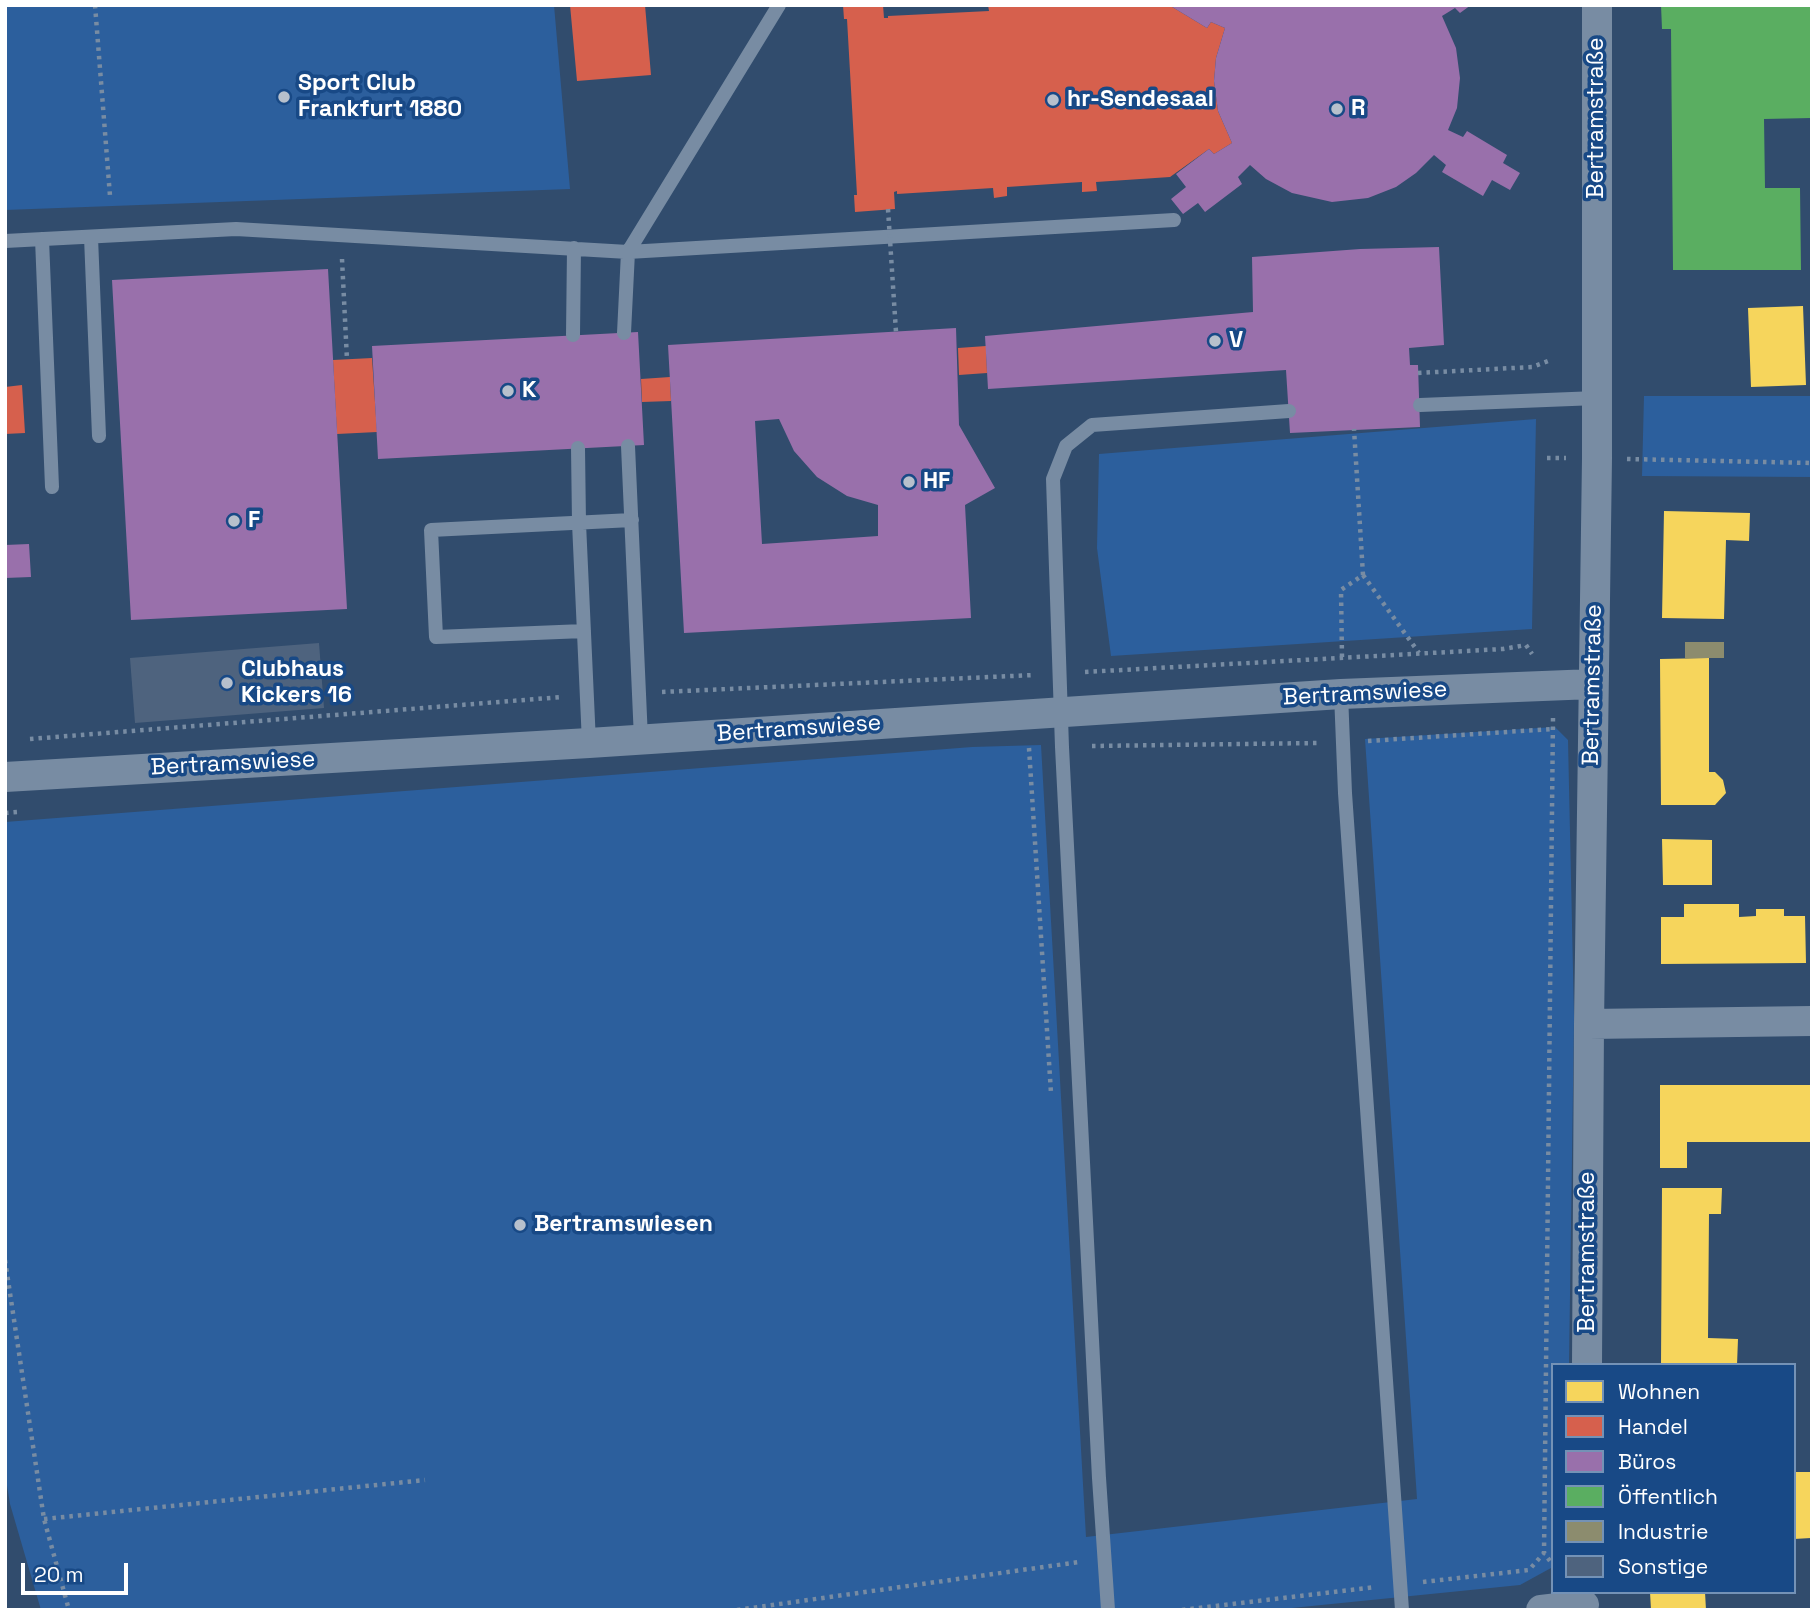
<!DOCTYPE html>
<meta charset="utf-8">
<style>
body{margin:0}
#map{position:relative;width:1817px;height:1615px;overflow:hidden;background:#314c6d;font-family:"Space Grotesk",sans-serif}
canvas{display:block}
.frame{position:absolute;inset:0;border:7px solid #fff;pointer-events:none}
.legend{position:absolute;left:1551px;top:1363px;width:245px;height:231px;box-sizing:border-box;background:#184986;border:2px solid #7492b6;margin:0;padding:9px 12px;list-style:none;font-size:21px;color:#fff}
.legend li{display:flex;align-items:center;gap:14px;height:35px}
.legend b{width:35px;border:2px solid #7492b6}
.scale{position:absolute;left:21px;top:1563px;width:107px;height:32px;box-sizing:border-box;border:4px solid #fff;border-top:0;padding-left:9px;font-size:21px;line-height:24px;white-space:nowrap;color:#fff;-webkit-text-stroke:5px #184986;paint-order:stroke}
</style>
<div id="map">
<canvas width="1817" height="1615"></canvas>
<div class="frame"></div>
<ul class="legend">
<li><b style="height:19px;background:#f6d55c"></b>Wohnen</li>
<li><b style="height:19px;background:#d6604d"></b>Handel</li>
<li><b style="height:19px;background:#9970ab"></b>Büros</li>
<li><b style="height:19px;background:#5aae61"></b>Öffentlich</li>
<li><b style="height:19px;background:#8c8c6e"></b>Industrie</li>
<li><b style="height:19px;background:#4e637e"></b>Sonstige</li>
</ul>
<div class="scale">20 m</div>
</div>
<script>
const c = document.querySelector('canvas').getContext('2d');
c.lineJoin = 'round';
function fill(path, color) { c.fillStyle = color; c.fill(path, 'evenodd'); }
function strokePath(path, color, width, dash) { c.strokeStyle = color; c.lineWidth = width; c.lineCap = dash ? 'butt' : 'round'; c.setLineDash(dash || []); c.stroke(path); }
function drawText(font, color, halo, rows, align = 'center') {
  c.font = font + ' "Space Grotesk",sans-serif'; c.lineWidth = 7; c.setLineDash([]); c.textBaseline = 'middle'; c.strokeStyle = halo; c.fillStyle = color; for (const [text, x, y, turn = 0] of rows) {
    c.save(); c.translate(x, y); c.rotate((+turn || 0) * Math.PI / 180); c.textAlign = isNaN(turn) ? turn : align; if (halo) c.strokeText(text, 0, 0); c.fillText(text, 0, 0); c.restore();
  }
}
fill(new Path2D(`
 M5,5H554L570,189L5,210Z
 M1644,396H1812V477L1642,476Z
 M1536,419L1532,629L1111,656L1097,548L1099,454Z
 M1555,727L1568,740L1574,1017L1569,1365H1553L1551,1568L1520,1585L1272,1610H41L10,1504L5,1473V822L972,747L1041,745L1086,1537L1417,1499L1365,739Z`), '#2c5f9d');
fill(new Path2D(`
 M1803,306L1806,385L1751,387L1748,308Z
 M1664,511L1750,513L1749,541L1726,540L1724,619L1662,618Z
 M1709,658V772H1715L1723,780L1726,793L1715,805H1661L1660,659Z
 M1662,839L1712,840V885H1663Z
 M1684,904H1739V917L1756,916V909H1784V916H1805L1806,963L1661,964V917H1684Z
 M1660,1085H1812V1142H1687V1168H1660Z
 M1662,1188H1722L1721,1214H1709L1708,1338L1738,1339L1737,1365H1661Z
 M1794,1472H1810L1811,1538L1794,1539Z
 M1650,1592H1705L1706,1610H1651Z`), '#f6d55c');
fill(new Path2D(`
 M570,5H645L651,75L577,81Z
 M843,5H883L884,18H888V16L989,11L988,5H1169L1207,28L1211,22L1225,28L1216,58L1214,81L1218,111L1232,143L1214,154L1209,149L1170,177L1096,182L1097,191L1082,192V182L1007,187V196L994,198L993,188L897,194V191L894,192L895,209L855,212L854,195H857L847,19H844Z
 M986,346L987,373L959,375L958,348Z
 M372,358L377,432L337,434L333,360Z
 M670,377L671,401L642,402L641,379Z
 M22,385L25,433L5,434V387Z`), '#d6604d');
fill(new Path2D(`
 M1169,5H1471L1460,13L1455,8L1442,16L1456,48L1460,78L1457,108L1448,130L1463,137L1467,131L1507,155L1503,163L1520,173L1510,190L1492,180L1483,196L1442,172L1446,165L1434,155L1416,173L1396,187L1368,198L1332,202L1292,193L1266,179L1250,165L1238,177L1242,184L1205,212L1198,203L1183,214L1171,199L1186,187L1176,174L1209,149L1214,154L1232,143L1218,111L1214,81L1216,58L1225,28L1211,22L1207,28Z
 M1439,247L1444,345L1409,348L1410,365H1418L1420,427L1290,433L1286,370L988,389L985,336L1253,312L1252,257L1360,249Z
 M328,269L347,609L131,620L112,280Z
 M956,328L959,425L995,488L965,505L971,618L684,633L668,345ZM779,419L794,451L817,477L847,496L878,505V536L762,544L755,421Z
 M638,332L644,445L378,459L372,346Z
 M29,544L31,577L5,578V545Z`), '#9970ab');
fill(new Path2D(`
 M1661,5H1812V118L1764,119L1765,188H1800L1801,270H1673L1671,29H1662Z`), '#5aae61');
fill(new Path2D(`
 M1685,642H1724V658H1685Z`), '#8c8c6e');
fill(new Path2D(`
 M319,643L324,708L135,723L130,658Z`), '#4e637e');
strokePath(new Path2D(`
 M95,5L110,196
 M342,259L347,360
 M1418,373L1532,367L1548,361
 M1547,458H1566
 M1627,459L1812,463
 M1363,575L1419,653
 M1342,657L1341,590L1363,575L1354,429
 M1085,672L1503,649L1526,645L1532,654
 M662,692L1034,675
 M1553,718L1544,1553L1553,1565
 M30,739L562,697
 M1368,741L1552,729
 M1092,746L1318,743
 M1029,748L1051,1093
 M5,813L18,812
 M5,1260L44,1519L69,1610
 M44,1519L425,1480
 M1423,1582L1529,1570L1544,1553
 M737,1610L1079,1562
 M1182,1610L1376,1587`), '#788ca3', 4.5, [3.5, 5]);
strokePath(new Path2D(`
 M91,237L99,436
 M42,239L52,487
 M5,241L236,229L628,252L1174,220
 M624,333L628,252L779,5
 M573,335L574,248
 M1420,405L1597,398
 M628,446L641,739
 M578,448L579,523L589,743
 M584,631L436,637L431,530L632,520
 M1341,694L1345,793L1402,1610
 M1108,1610L1099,1478L1062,747L1053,479L1066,446L1092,425L1289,411`), '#788ca3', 14);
strokePath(new Path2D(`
 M5,777L589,743L1341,694L1593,684
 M1589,1024L1812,1021
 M1587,1365L1589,1024L1597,458V5
 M1541,1610L1584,1605`), '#788ca3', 30);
strokePath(new Path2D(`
 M888,209L896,332`), '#788ca3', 4.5, [3.5, 5]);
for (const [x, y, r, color] of [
 [284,97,7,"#b7c0cc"],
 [1053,100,7,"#b7c0cc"],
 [1337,109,7,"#b7c0cc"],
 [1215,341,7,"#b7c0cc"],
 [508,391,7,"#b7c0cc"],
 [909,482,7,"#b7c0cc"],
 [234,521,7,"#b7c0cc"],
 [227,683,7,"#b7c0cc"],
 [520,1225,7,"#b7c0cc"]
]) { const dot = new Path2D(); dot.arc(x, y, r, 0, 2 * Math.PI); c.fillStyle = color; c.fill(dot); strokePath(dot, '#184986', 2.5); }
drawText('bold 23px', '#fff', '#184986', [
 ["Sport Club",298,84],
 ["Frankfurt 1880",298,110],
 ["hr-Sendesaal",1067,100],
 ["R",1351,109],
 ["V",1229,341],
 ["K",522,391],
 ["HF",923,482],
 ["F",248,521],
 ["Clubhaus",241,670],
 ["Kickers 16",241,696],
 ["Bertramswiesen",534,1225]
], 'left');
drawText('23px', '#fff', '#184986', [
 ["Bertramstraße",1597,118,-90],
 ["Bertramstraße",1593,685,-89],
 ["Bertramswiese",1365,694,-3],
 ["Bertramswiese",799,729,-4],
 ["Bertramswiese",233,764,-3],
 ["Bertramstraße",1588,1252,-90]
]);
</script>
